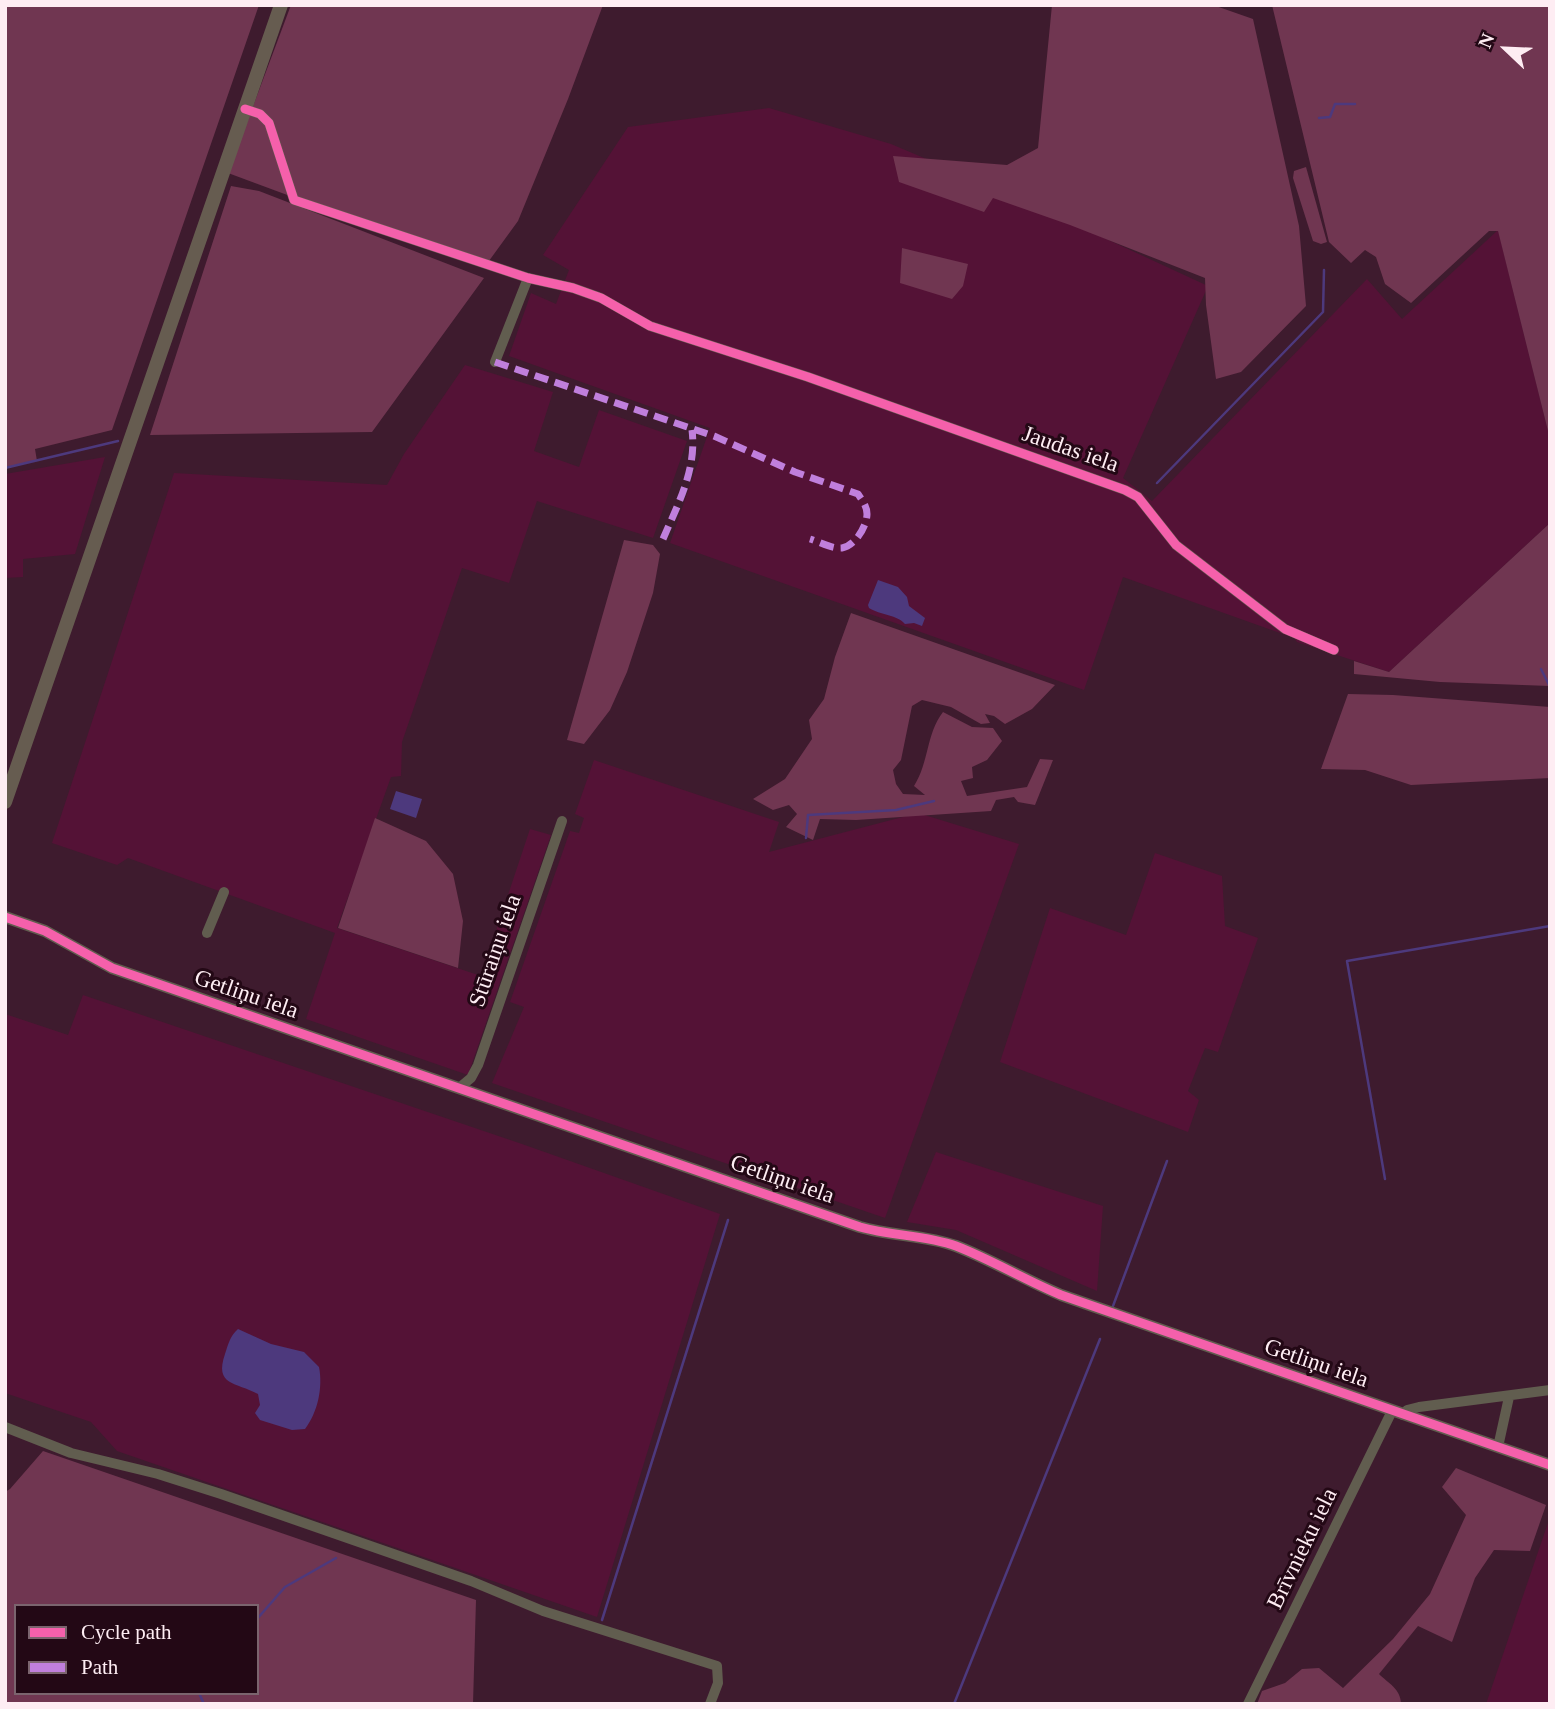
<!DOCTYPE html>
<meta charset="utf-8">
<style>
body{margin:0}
#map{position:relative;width:1555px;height:1709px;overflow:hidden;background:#3e1b2e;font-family:"Times New Roman",serif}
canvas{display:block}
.frame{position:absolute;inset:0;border:7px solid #feedf3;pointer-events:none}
.legend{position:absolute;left:14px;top:1604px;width:245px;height:91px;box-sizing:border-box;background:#230815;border:2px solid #7b646e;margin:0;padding:9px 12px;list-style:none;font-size:21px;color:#feedf3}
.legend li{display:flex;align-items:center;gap:14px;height:35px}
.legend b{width:35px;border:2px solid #7b646e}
.north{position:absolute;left:1471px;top:14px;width:70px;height:70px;-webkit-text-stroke:5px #230815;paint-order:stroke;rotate:293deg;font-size:19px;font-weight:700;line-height:28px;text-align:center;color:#feedf3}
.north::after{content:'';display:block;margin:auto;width:24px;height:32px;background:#feedf3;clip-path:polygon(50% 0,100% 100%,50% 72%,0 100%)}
</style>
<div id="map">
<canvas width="1555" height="1709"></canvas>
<div class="frame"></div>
<ul class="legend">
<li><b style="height:9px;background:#f560ab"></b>Cycle path</li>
<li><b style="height:9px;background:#c07fdc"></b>Path</li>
</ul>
<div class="north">N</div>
</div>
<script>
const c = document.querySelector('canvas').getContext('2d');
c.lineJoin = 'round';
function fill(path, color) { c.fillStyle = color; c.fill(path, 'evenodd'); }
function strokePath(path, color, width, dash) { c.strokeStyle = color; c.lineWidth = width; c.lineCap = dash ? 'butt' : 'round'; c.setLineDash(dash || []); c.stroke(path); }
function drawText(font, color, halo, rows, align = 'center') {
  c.font = font + ' "Times New Roman",serif'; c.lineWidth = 6; c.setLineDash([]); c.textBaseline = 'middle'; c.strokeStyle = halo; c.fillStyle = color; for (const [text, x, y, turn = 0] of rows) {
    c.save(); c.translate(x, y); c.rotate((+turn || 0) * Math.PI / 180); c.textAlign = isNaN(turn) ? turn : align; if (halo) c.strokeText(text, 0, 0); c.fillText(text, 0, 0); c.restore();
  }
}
fill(new Path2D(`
 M769,108L891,144L1009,194L1208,286L1123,478L1152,501L1367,279L1402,319L1498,230L1550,439V523L1389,672L1297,642L1294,638L1123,577L1084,690L670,543L710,428L509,356L531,293L556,304L569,270L543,255L628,127Z
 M465,365L553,392L534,451L579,467L599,410L687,441L653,538L537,501L509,583L462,568L402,742L401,776L391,777L337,928L481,976L530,829L551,835L468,1075L306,1019L335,933L128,858L117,865L52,843L174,473L387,485L404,454Z
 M105,457L75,554L23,559V577L5,578V474Z
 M594,760L779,822L769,852L918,813L1019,844L885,1218L492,1083L524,1007L510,1002L570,831L579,833L584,818L575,814Z
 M1155,853L1222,876L1225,926L1258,938L1218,1052L1205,1048L1188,1091L1199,1100L1188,1132L1000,1062L1050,908L1126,935Z
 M83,995L522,1144L720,1214L597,1617L117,1451L91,1422L5,1393V1014L68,1035Z
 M936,1152L1103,1206L1097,1291L956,1230L907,1222Z
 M1550,1517V1704H1486Z`), '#541236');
fill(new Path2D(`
 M5,5H259L112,430L35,449L37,461L5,468Z
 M291,5H603L568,99L518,221L486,265L360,222L228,173Z
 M1052,5H1213L1253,19L1299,226L1306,306L1241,372L1216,379L1206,305L1205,278L1070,225L993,198L984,212L899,182L893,156L1007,165L1038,148Z
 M1272,5H1550V439L1498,231H1489L1411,303L1385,284L1376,257L1365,250L1351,263L1329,242Z
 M1306,167L1327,242L1321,244L1313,241L1293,178L1294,171Z
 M231,186L259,191L484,278L372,432L150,435Z
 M902,248L968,264L963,286L952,299L900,283Z
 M1550,523V686L1440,682L1354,674V661L1389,672Z
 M624,540L653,545L660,554L653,593L627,672L610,710L584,744L567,740Z
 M851,613L1055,685L1032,709L1005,724L994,716L985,714L990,723L981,724L951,707L922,700L912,706L901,760L893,770L896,784L903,794L925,795L914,786C929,763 926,734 943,712L972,727L993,728L1002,741L987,760L972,767L973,778L961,781L967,796L1027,787L1040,759L1053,760L1035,805L1018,802L1014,797L996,800L991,811L856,820L820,819L813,840L786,827L797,814L789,805L773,810L753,799L785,779L812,739L809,720L824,699L835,657Z
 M1348,694L1393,695L1550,707V778L1411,785L1365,770L1321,769Z
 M375,818L426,841L453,874L463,921L458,968L338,928Z
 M43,1451L476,1600L473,1704H5V1492L10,1489ZM16,1606H257V1693H16Z
 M1456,1468L1546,1505L1530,1551L1494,1550L1475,1578L1452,1642L1418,1626L1379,1674C1388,1683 1401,1689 1401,1704H1257L1262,1691L1285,1683L1302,1669L1319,1668L1343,1688L1393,1639L1430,1594L1466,1515L1442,1487Z`), '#703651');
fill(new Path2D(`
 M878,580L898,587L907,597L909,606L925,618L922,626L914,623L905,624C898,615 880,615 869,608L868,605Z
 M396,791L422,799L416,818L390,809Z
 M238,1329L271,1344L304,1352L319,1367C323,1387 318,1412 305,1429L292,1430L260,1420L255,1413L260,1405L258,1394C236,1382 214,1386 225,1354C228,1345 230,1336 238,1329Z`), '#4d397d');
strokePath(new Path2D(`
 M1319,118L1330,117L1335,104H1355
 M5,468L118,441
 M1157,483L1323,312L1324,270
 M1541,669L1550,687
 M806,838L808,815L896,810L934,801
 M1385,1179L1347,961L1550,926
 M1113,1306L1167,1161
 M257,1619L285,1587L336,1558
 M602,1620L728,1220
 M199,1693L204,1704
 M954,1704L1100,1339`), '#4d397d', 2.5);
strokePath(new Path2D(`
 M245,109L260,114L269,123L294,200L528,278L573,288L601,298L650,326L808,377L1125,490L1138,497L1176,545L1285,629L1334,650
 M495,362L528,278
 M207,933L224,892
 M459,1088L471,1078L478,1065L562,821
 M1403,1415L1407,1410L1419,1407L1550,1390
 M5,1427L71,1453L158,1474L221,1494L471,1581L543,1611L717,1666L718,1683L710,1704
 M1498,1447L1509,1397
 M1248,1704L1392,1411`), '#615d4f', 10);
strokePath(new Path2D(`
 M5,917L45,931L112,968L860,1227C891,1236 926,1235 956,1246C992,1260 1025,1280 1061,1295L1550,1465`), '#615d4f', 12);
strokePath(new Path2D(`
 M5,802L281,5`), '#665c50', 14);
strokePath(new Path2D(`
 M495,362L714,436L795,472L858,494C862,500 867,506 867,514C867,526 855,546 842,548C832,549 820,542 810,539
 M663,539C678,504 697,469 692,430`), '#c07fdc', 7, [14, 7]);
strokePath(new Path2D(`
 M245,109L260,114L269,123L294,200L528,278L573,288L601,298L650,326L808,377L1125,490L1138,497L1176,545L1285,629L1334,650
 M5,917L45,931L112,968L860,1227C891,1236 926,1235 956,1246C992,1260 1025,1280 1061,1295L1550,1465`), '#f560ab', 9);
drawText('23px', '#feedf3', '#230815', [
 ["Jaudas iela",1070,450,19],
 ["Stūraiņu iela",496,951,-71],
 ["Getliņu iela",246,995,19],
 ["Getliņu iela",782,1180,19],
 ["Getliņu iela",1316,1364,19],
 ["Brīvnieku iela",1303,1549,-64]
]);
</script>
